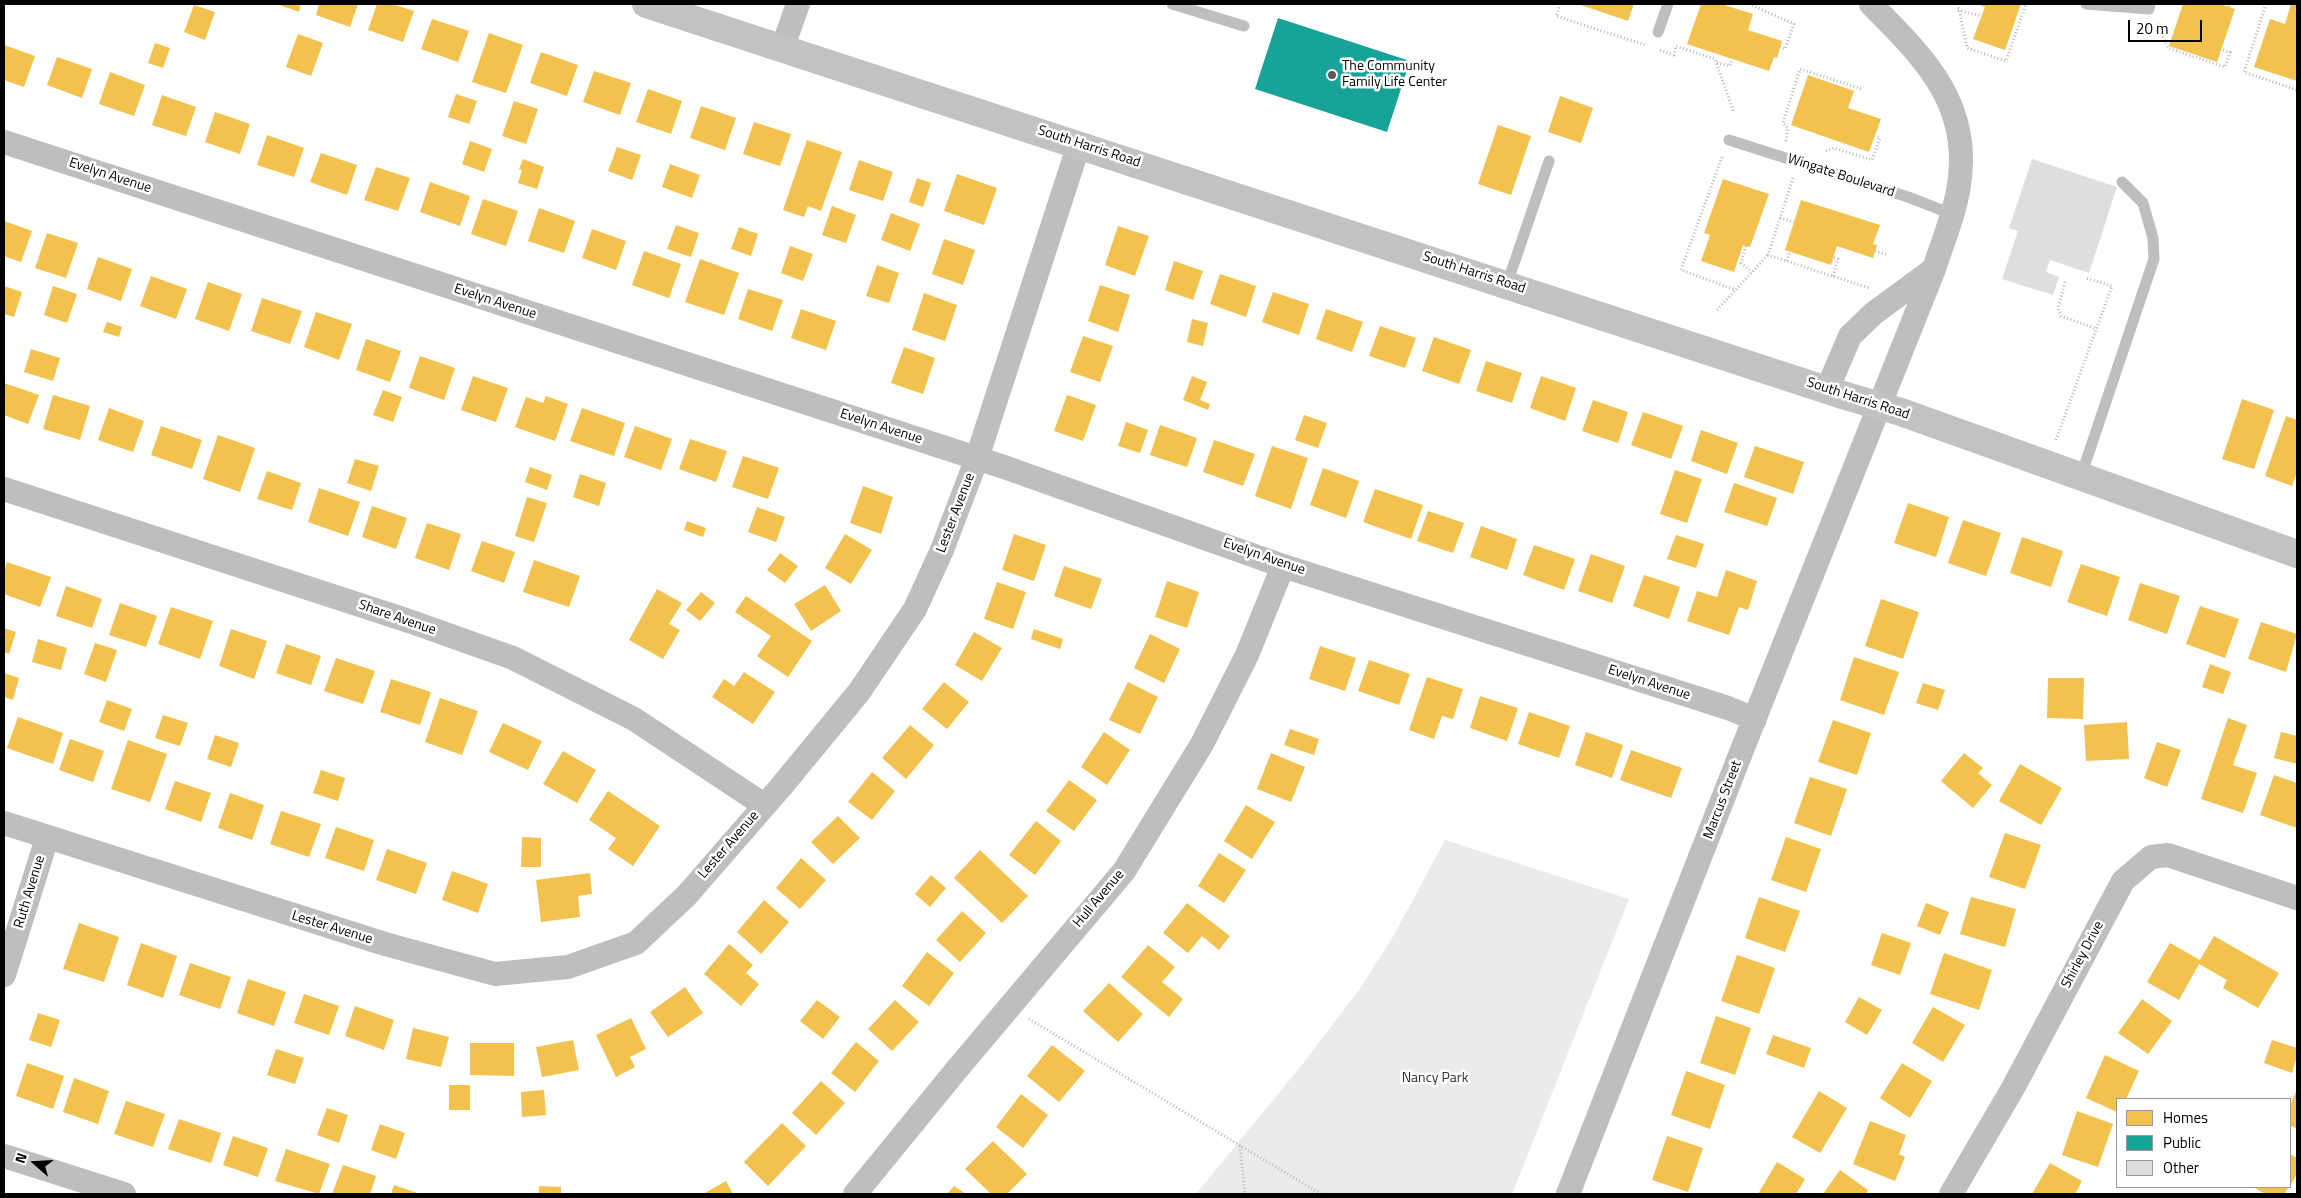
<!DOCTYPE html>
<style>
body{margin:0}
#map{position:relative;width:2301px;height:1198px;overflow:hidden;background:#fff;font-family:"Titillium Web",sans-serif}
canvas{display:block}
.frame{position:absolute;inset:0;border:5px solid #000;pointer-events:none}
.legend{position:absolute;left:2116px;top:1098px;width:175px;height:90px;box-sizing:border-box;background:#fff;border:1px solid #999;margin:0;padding:6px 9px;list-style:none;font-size:15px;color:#000}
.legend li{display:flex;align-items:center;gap:10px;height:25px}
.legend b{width:25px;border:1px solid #999}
.north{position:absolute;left:10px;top:1138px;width:50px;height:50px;-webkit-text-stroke:4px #fff;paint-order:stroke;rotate:289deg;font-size:14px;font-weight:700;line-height:20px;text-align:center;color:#000}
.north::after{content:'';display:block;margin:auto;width:18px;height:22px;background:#000;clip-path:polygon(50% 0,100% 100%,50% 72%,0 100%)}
.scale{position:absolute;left:2128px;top:20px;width:74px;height:22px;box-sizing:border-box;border:2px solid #000;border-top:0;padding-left:6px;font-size:15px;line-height:18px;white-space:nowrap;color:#000;-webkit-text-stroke:4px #fff;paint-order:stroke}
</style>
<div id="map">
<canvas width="2301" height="1198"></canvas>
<div class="frame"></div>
<ul class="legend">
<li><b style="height:14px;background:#f2c14e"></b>Homes</li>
<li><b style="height:14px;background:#17a398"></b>Public</li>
<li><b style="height:14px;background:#dedede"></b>Other</li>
</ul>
<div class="north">N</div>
<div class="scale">20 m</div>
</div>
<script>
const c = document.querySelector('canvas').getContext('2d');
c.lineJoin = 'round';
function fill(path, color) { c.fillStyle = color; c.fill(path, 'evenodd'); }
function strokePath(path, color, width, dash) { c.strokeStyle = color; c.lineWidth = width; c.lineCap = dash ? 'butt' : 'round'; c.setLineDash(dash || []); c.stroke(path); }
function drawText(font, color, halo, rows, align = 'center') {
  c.font = font + ' "Titillium Web",sans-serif'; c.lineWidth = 5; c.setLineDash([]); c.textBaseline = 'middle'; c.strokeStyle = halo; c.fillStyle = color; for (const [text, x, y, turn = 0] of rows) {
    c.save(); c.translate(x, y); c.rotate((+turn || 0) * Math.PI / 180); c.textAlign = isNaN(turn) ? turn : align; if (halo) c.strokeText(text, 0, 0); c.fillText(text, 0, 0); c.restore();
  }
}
fill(new Path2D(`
 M1445,840L1629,899L1512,1194H1196L1301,1066L1359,990L1394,935Z`), '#ebebeb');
fill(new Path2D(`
 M277,4H301L299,12Z
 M319,4H358L350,27L316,15Z
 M377,4H392L414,11L403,42L368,30Z
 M1578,4H1634L1628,21Z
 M1701,4H1721L1753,14L1748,30L1782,41L1777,58L1774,57L1769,71L1687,44Z
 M1977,4H2021L2005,50L1973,39L1985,7Z
 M2183,4H2220L2235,9L2217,62L2169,46Z
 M2291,4H2297V81L2254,67L2270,19L2285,24Z
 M194,5L215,12L205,40L184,32Z
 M432,19L469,31L458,62L421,49Z
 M489,33L523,45L506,93L472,82Z
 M298,34L323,43L311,76L286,67Z
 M155,43L170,48L163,68L148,63Z
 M4,45L35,56L24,87L4,80Z
 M541,52L578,65L567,96L530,83Z
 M57,57L92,69L82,98L47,85Z
 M594,71L631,83L620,115L583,102Z
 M110,72L145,85L134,116L99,104Z
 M1808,75L1854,91L1848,108L1881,119L1869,152L1791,125Z
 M648,89L682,101L671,134L636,122Z
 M456,94L477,101L469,124L448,117Z
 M162,95L196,107L186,136L152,125Z
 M1560,96L1593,108L1581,143L1548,132Z
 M514,101L538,109L526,144L502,136Z
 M701,106L736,118L725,150L690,138Z
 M215,112L250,124L240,154L205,142Z
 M754,122L791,134L780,166L743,154Z
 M1498,125L1531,136L1511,195L1478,184Z
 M267,135L304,148L294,177L257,165Z
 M807,140L842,152L821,211L808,206L804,217L783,210Z
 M470,141L492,149L484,172L462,164Z
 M617,147L641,155L632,180L608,171Z
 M321,153L357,165L347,195L310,182Z
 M523,159L544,167L537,189L518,183L522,170L519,169Z
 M859,160L893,172L883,201L849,190Z
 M670,164L700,175L692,198L662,187Z
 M376,167L410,178L398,211L364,200Z
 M957,174L997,188L984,225L944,211Z
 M917,178L931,183L923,207L909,202Z
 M1723,179L1769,194L1750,247L1743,245L1734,272L1701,261L1710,235L1704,233Z
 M430,182L470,196L460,226L420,212Z
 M483,199L518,211L506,246L471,234Z
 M1801,200L1880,225L1873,244L1877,245L1873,258L1837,246L1831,265L1785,250Z
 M832,206L856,215L846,243L822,235Z
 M539,208L575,221L564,253L528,241Z
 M891,213L920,224L910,251L881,240Z
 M4,221L32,231L21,262L4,256Z
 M676,225L699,233L691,257L667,249Z
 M1118,226L1149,236L1135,276L1105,265Z
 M739,227L758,234L751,256L731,249Z
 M592,229L626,241L616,270L582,258Z
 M47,233L78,243L66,278L35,268Z
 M944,239L975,250L963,285L932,274Z
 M790,246L813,254L803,281L781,273Z
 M644,251L681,264L669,298L632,285Z
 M98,257L132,269L121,301L87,289Z
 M700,259L739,273L724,315L685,302Z
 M1174,261L1203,271L1193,300L1165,290Z
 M877,265L899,273L889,303L866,296Z
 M1220,274L1256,286L1246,317L1210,304Z
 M151,276L187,289L176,319L140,306Z
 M208,282L242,294L229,331L195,319Z
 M1100,285L1130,295L1118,332L1088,321Z
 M4,286L22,292L14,317L4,314Z
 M53,286L77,294L67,323L44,315Z
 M748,289L783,300L772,331L738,319Z
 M1273,292L1309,304L1299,335L1262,322Z
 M924,293L957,305L945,341L912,330Z
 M262,298L302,311L290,344L251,331Z
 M801,309L836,321L826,350L791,338Z
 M1326,309L1363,322L1352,352L1316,339Z
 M316,312L352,324L339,360L304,347Z
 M1192,319L1208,323L1203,346L1187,342Z
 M107,322L122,327L119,337L103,332Z
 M1380,326L1416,338L1405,368L1369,356Z
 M1083,336L1113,346L1100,382L1070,372Z
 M1434,337L1471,350L1459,384L1422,371Z
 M366,339L401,351L390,382L356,370Z
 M904,347L935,358L923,394L891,383Z
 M31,349L60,358L53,381L24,372Z
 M420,356L455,368L444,400L409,388Z
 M1486,361L1522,373L1512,403L1476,391Z
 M473,376L508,388L496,422L461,410Z
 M1192,376L1207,382L1200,400L1210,404L1208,410L1183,400Z
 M1541,376L1576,388L1565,421L1530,408Z
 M4,383L39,395L28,424L4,415Z
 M383,390L402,397L393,422L373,415Z
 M53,395L90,406L80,440L43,429Z
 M1067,395L1096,405L1083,441L1054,431Z
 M546,396L568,404L555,441L515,427L526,397L543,403Z
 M2242,399L2274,410L2254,469L2222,459Z
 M1593,400L1628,412L1618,443L1582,431Z
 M109,408L144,421L133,452L98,440Z
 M582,408L625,423L614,456L570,441Z
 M1643,412L1683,426L1671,459L1631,445Z
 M1304,415L1327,423L1318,448L1295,440Z
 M2286,416L2297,420V472L2292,486L2265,476Z
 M1126,422L1148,430L1140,453L1118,446Z
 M1160,425L1197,438L1187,467L1150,455Z
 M161,426L202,440L192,469L151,455Z
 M635,426L672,439L661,470L624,457Z
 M1701,430L1738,443L1727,474L1691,461Z
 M218,435L255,448L240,492L203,479Z
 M690,439L727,451L716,482L679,469Z
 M1214,440L1255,454L1243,486L1203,472Z
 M1272,446L1308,458L1291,509L1255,496Z
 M1755,446L1804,462L1793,494L1744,477Z
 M743,456L779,468L768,499L732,487Z
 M355,459L379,466L371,491L347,483Z
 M530,467L552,475L547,490L525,482Z
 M1323,468L1359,481L1346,518L1310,505Z
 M1675,470L1702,479L1687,523L1660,514Z
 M267,471L301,483L292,510L257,499Z
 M580,474L606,483L599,506L573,497Z
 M1734,483L1777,498L1767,526L1724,512Z
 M863,486L893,497L881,534L850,523Z
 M319,488L360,502L348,536L308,522Z
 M1375,489L1423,505L1411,539L1363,522Z
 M527,497L547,503L534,542L515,536Z
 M1908,503L1949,517L1936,557L1894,543Z
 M372,506L407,518L396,549L362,537Z
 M757,507L785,517L776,542L748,532Z
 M1428,511L1464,523L1453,553L1417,541Z
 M1963,520L2001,533L1986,576L1948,563Z
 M687,521L706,528L703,537L684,530Z
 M427,523L461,534L449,570L415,558Z
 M1481,526L1517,539L1507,570L1470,557Z
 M845,534L872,550L851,584L825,568Z
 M1014,534L1046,545L1034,581L1002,570Z
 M1676,535L1704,544L1696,568L1667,559Z
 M2022,537L2063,551L2051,587L2010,573Z
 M482,541L515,552L504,583L471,571Z
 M1534,545L1575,559L1564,590L1523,575Z
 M780,553L798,566L785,583L767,570Z
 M1591,554L1625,566L1612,603L1578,591Z
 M534,560L580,576L569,607L523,592Z
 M7,562L51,577L40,607L4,594V571Z
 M2081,564L2120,577L2107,616L2067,602Z
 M1064,566L1102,579L1091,609L1054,596Z
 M1726,570L1757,581L1748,610L1739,607L1729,635L1687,621L1697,591L1717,597Z
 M1644,575L1680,587L1669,619L1633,606Z
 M1167,581L1199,592L1187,628L1155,617Z
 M997,582L1026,592L1013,629L984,619Z
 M2140,583L2180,596L2167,634L2128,620Z
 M825,585L841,611L811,631L794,604Z
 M66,586L102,599L92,628L56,616Z
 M657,589L682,603L669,624L680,630L663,659L629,640Z
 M701,592L715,603L700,621L686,610Z
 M746,596L812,641L788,677L757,656L771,636L735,612Z
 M1881,599L1919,612L1903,659L1865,646Z
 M120,603L157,616L146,647L109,635Z
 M2200,606L2239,619L2225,658L2186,644Z
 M171,607L213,621L200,659L158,644Z
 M2261,622L2297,634L2286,672L2248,659Z
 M4,628L16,632L9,654L4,652Z
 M231,629L267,641L254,679L219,666Z
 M1034,629L1063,639L1060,649L1031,639Z
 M974,632L1002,648L982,681L955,665Z
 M1150,634L1180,649L1164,683L1134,668Z
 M38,639L67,648L61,670L32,662Z
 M95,643L117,650L106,682L84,674Z
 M286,644L321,656L311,685L276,673Z
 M1320,646L1356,658L1345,691L1309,679Z
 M1854,657L1899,672L1884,715L1840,700Z
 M336,658L375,671L363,704L324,691Z
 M1369,660L1410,674L1399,705L1358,691Z
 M2210,664L2231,672L2223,694L2202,687Z
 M744,672L775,692L753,724L712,697L724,679L734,686Z
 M4,673L19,678L13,700L4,697Z
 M1427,677L1463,689L1453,719L1442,716L1434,739L1409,730Z
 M2048,678H2084L2083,719L2047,718Z
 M391,679L431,692L420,725L380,712Z
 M944,682L969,702L947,729L922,709Z
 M1128,682L1158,697L1140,734L1109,720Z
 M1923,683L1945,690L1938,710L1916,703Z
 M1480,696L1518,708L1507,741L1470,728Z
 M440,698L478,711L462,755L425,742Z
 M107,700L132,709L124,731L99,722Z
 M1529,712L1570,726L1559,758L1518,744Z
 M163,715L188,723L180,746L155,738Z
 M18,717L63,733L53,764L7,748Z
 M2228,718L2247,725L2233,765L2257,773L2243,813L2201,799Z
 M1833,720L1871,733L1857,775L1818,762Z
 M2127,722L2129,759L2086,761L2084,725Z
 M503,723L542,741L528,770L489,752Z
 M910,725L934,745L906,779L882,758Z
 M1290,729L1319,739L1314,755L1284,745Z
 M1104,732L1130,750L1107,785L1081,767Z
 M1586,732L1623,745L1612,778L1575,765Z
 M2281,732L2297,736V764L2274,758Z
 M215,735L239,743L231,767L207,759Z
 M70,739L104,751L93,782L59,770Z
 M128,740L167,754L150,802L111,789Z
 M2157,742L2181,750L2167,787L2144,778Z
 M1631,750L1682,768L1671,798L1620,780Z
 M563,751L596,770L577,803L543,784Z
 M1271,753L1305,767L1291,802L1257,789Z
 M1964,753L1983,768L1978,773L1992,785L1973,808L1941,781Z
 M2020,764L2062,788L2041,825L1999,801Z
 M321,770L345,778L338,801L313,793Z
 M872,772L895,791L872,820L848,802Z
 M2274,775L2297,783V828L2260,815Z
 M1810,777L1847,789L1831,836L1794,823Z
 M1069,780L1097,800L1074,831L1046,811Z
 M175,781L211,793L201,822L165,809Z
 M608,791L660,826L633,866L608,849L616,838L589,820Z
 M230,793L264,805L252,840L218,828Z
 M1246,805L1275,822L1252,859L1224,841Z
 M281,811L321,824L309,857L270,844Z
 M838,816L860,838L833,864L811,842Z
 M1036,821L1061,841L1035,875L1009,855Z
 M336,827L374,840L364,871L325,858Z
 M2005,833L2041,845L2025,889L1989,877Z
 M522,837L541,838V867H521Z
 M1786,837L1821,849L1806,892L1771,880Z
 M387,849L427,863L416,894L376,880Z
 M980,850L1028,896L1002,923L954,878Z
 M1219,853L1246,870L1224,903L1198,886Z
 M801,858L826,880L800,909L776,888Z
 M452,871L488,884L478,913L442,900Z
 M590,873L592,894L578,896L580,917L541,922L536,880Z
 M931,875L946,888L930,907L915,894Z
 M1759,897L1800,911L1785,952L1745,938Z
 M1971,897L2016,909L2005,947L1960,934Z
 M764,900L789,922L761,954L737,932Z
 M1187,903L1230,936L1219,950L1202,936L1188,953L1163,933Z
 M1926,903L1949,912L1940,935L1917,926Z
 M962,911L986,933L960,962L936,940Z
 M79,923L119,937L104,982L63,969Z
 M1882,933L1911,943L1900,975L1871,965Z
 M2214,936L2279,973L2258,1008L2223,988L2227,980L2199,964L2179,1000L2147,982L2170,943L2200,960Z
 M141,943L177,956L163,998L127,985Z
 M729,944L753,965L746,973L759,984L741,1006L704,974Z
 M1148,945L1175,967L1162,982L1183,999L1169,1017L1121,977Z
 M927,952L954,973L929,1006L902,986Z
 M1944,953L1992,970L1979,1010L1930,994Z
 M1737,955L1775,968L1759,1014L1721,1001Z
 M190,963L231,977L220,1009L179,995Z
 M248,979L286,992L274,1026L237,1013Z
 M1109,983L1143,1014L1118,1042L1083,1011Z
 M685,987L703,1013L668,1037L650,1012Z
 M304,994L339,1006L329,1035L294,1023Z
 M1859,997L1882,1010L1867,1035L1845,1022Z
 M2142,999L2172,1021L2148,1054L2118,1033Z
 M817,1000L840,1017L823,1039L800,1021Z
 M895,1000L919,1022L892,1051L868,1029Z
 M355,1006L394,1020L384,1050L345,1036Z
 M1933,1007L1965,1025L1943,1062L1912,1043Z
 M38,1013L60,1020L51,1047L29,1040Z
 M1716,1016L1751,1028L1735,1075L1700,1063Z
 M631,1018L646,1049L630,1057L635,1067L616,1077L596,1035Z
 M413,1028L449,1037L441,1067L406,1059Z
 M1773,1035L1811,1048L1804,1068L1766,1054Z
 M573,1040L579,1070L542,1077L536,1047Z
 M2272,1040L2297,1048V1056L2292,1073L2264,1063Z
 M856,1042L879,1061L855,1092L831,1073Z
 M470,1043H514V1076L470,1075Z
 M1052,1045L1085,1071L1059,1102L1027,1076Z
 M276,1049L304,1058L295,1084L267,1075Z
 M2105,1055L2139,1071L2126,1099H2117V1112L2086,1098Z
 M27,1063L64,1076L53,1109L16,1096Z
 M1902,1063L1932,1081L1910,1118L1880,1098Z
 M1686,1071L1725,1085L1710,1129L1671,1115Z
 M74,1078L109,1091L98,1124L63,1112Z
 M821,1081L845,1103L816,1135L792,1113Z
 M449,1085H470V1110H449Z
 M544,1090L546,1115L522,1117L521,1092Z
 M2297,1090V1129L2290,1125V1105Z
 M1819,1091L1847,1108L1820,1153L1792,1137Z
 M1021,1094L1048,1115L1023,1148L996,1127Z
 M126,1101L165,1114L153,1147L114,1134Z
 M327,1108L348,1115L339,1143L317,1135Z
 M2077,1111L2113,1124L2098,1167L2062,1155Z
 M179,1119L221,1133L211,1163L168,1149Z
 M1870,1121L1906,1135L1899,1154L1905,1157L1895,1181L1853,1164Z
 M782,1123L806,1146L768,1186L744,1162Z
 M380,1124L405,1133L396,1159L371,1150Z
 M233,1136L268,1148L258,1177L223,1165Z
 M1667,1136L1703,1148L1688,1192L1652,1180Z
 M993,1141L1027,1174L1007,1194H991L965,1169Z
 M286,1149L330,1164L319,1194L275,1181Z
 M2290,1154L2297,1158V1174L2290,1186Z
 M1777,1162L1805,1179L1796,1194H1758Z
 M2050,1163L2082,1181L2075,1194H2032Z
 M343,1165L376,1176L370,1194H332Z
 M1840,1170L1868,1190L1866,1194H1823Z
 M726,1181L733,1194H703Z
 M394,1185L420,1194H391Z
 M539,1186L561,1187V1194H539Z
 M954,1186L966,1194H947Z
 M2253,1187H2289L2284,1194H2265Z`), '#f2c14e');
fill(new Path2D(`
 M1278,18L1410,61L1387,132L1255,89Z`), '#17a398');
fill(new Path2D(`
 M2032,159L2117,187L2089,273L2050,260L2046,272L2059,277L2053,295L2002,279L2018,231L2009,228Z`), '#dedede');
strokePath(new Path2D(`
 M1560,4L1556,16L1645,45
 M1749,4L1794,24L1785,49L1780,47
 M1958,4L1967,48L2006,61L2026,4
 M2266,4L2244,72L2297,90
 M2229,7L2230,4
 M1958,10L1981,16
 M2157,24L2168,48L2225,67L2230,52L2221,49
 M1660,50L1674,55L1676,46L1715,59L1734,113
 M1717,63L1730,66L1732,59
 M1786,141L1788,128L1783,123L1800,69L1862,89
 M1826,151L1834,148L1872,160L1880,138L1875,136
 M1722,157L1681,270L1736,290
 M1793,178L1768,255L1869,288
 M1780,218L1794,222
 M1746,246L1741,263L1752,272
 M1875,251L1888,255
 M1787,261L1790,251
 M1833,276L1838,259L1833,257
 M2065,282L2058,309L2061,316L2097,329
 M1717,310L1768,255
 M2056,440L2112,286L2086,278
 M1029,1019L1321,1194
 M1240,1146L1245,1194`), '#b9b9b9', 3, [1, 2.5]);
strokePath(new Path2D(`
 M1172,4L1244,26
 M2086,4L2149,9L2150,4
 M1658,32L1668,4
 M1729,140L1908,197L1952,214
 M1507,284L1549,161
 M2081,476L2154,259L2153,238L2143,203L2122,182`), '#bebebe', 11);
strokePath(new Path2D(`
 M782,49L798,4
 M4,142L1004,467L1283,566L1728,708L1755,719
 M1827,390L1850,336L1874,313L1934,269
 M4,489L409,621L513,658L634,719L764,805
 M4,823L385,944L495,974L568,967L636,943L687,895L780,788L859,692L915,609L942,550L977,458L1079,144
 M4,975L47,838
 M4,1156L124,1194
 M855,1194L958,1068L1124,871L1202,744L1247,655L1283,566
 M1568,1194L1742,750L1934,269C1943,241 1955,213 1959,185C1972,103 1923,57 1871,4
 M1951,1194L2013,1088L2123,881L2151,857L2168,855L2297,898`), '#bebebe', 24);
strokePath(new Path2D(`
 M646,4L1839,394L1901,412L2297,554`), '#c2c2c2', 28);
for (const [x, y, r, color] of [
 [1332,75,5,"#595959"]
]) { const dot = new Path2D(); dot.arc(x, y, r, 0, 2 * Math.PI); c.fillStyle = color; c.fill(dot); strokePath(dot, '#fff', 2); }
drawText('14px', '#000', '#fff', [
 ["The Community",1342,67],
 ["Family Life Center",1342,83]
], 'left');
drawText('14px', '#000', '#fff', [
 ["South Harris Road",1089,147,18],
 ["Evelyn Avenue",110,176,18],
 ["Wingate Boulevard",1841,176,18],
 ["South Harris Road",1474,273,18],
 ["Evelyn Avenue",495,302,18],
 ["South Harris Road",1858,399,18],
 ["Evelyn Avenue",881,427,18],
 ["Lester Avenue",956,513,-69],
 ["Evelyn Avenue",1264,557,19],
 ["Share Avenue",397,618,19],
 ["Evelyn Avenue",1649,683,18],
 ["Marcus Street",1723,800,-69],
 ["Lester Avenue",729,845,-49],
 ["Ruth Avenue",30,892,-73],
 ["Hull Avenue",1099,899,-50],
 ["Lester Avenue",332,928,17],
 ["Shirley Drive",2083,955,-62]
]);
drawText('14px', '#313131', '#fff', [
 ["Nancy Park",1435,1079]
]);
</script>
